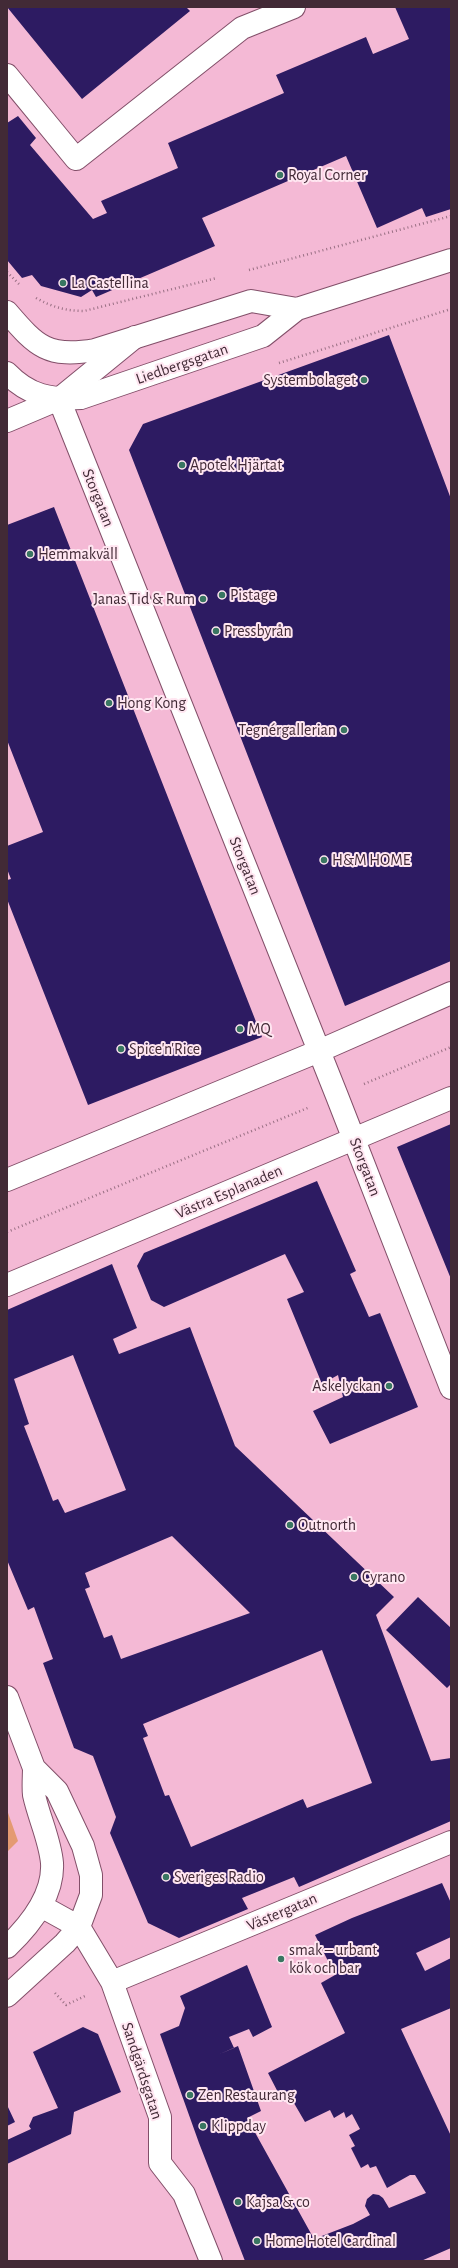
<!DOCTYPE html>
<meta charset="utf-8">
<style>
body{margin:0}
#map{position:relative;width:458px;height:2268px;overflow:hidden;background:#f4b9d5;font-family:"Alegreya Sans",sans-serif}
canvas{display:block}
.frame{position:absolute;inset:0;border:8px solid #422a36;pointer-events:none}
</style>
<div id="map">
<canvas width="458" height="2268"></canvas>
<div class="frame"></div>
</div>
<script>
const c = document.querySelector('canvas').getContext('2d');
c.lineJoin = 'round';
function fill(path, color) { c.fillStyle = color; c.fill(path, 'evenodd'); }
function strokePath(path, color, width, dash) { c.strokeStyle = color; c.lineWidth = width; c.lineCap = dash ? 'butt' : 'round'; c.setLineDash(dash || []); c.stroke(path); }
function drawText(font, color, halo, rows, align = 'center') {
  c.font = font + ' "Alegreya Sans",sans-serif'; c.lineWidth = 4; c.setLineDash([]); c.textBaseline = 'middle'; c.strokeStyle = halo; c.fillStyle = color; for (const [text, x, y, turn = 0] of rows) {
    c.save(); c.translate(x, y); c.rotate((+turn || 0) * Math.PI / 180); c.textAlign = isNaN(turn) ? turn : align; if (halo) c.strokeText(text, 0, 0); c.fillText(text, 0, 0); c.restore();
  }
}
fill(new Path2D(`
 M7,1810L18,1841L7,1852Z`), '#e49a72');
fill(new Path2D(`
 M7,7H186L190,11L82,99Z
 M395,7H451V209L426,217L422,208L377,228L346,156L202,218L215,246L96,297L92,290L81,297L41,286L32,275L22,278L7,260V123L18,116L36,138L30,145L93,219L107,213L101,201L178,168L168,143L284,93L276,75L366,37L373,54L409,39Z
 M389,335L451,499V961L345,1006L129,450L143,424Z
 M54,507L262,1037L88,1105L7,899V880L11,879L7,869V846L43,832L7,740V525Z
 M451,1124V1279L397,1147Z
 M317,1181L356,1271L350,1274L369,1317L380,1313L418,1407L330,1444L313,1411L343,1397L338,1375L322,1384L287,1299L304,1292L285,1254L164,1307L151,1300L137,1266L144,1253Z
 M112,1264L137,1328L113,1339L119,1354L190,1327L235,1446L394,1597L376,1615L431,1761L451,1758V1821L299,1887L294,1877L242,1898L248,1909L179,1938L148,1923L110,1833L116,1817L93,1756L74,1748L43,1663L53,1659L34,1607L28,1610L7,1560V1310ZM73,1355L126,1490L65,1513L58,1499L53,1501L24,1426L29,1424L14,1379ZM172,1536L250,1613L121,1659L112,1635L104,1638L85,1589L90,1587L85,1573ZM322,1650L372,1783L307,1808L303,1799L191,1847L169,1795L165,1796L143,1738L148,1736L143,1724Z
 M418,1597L451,1628V1684L447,1688L386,1630Z
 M442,1883L451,1903V1937L416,1953L425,1971L451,1958V2008L401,2029L451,2136V2248L421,2261H245L199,2143L160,2034L179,2026L185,2008L180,1996L247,1965L272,2027L253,2037L249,2029L229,2037L234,2048L220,2054L238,2046L261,2111L247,2118L314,2239L353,2224L370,2215L365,2206L367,2199L373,2194L379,2195L383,2198L389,2208L426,2193L415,2175H410L387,2188L376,2166L370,2168L368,2164L361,2168L351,2148L355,2146L349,2135L360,2129L352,2114L346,2118L344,2112L334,2118L330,2110L305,2122L291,2098L283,2102L268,2073L345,2033L321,1983L335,1975L315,1935L352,1918Z
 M83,2027L98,2034L121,2092L74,2112L71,2134L7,2164V2140L31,2129L29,2126L33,2117L58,2108L33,2052Z
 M7,2105L15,2122L7,2126Z`), '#2d1b62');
const minor = new Path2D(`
 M7,75L76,159L242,28L294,7
 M59,399L337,1096L451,1388
 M7,421L59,399L135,337
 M7,1180L319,1051L451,993
 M7,1285L451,1098
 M7,1697L34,1768L57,1791L83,1846L91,1875V1895L79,1927L65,1943L7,1996
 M41,1906L79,1927L112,1982L160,2117V2163L184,2194L211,2261
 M7,1947C29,1926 54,1896 52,1863C50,1840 39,1818 34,1795C33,1787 34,1776 34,1768
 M112,1982L451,1842`);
const major = new Path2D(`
 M7,312C37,347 48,358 95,350L251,301L297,309
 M7,373C29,396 51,400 81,398L263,336L297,309L451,260`);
strokePath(minor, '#824f69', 24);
strokePath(major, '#824f69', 24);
strokePath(new Path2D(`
 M249,270L451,216
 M7,272L19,284
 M36,298C52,307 66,311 84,311L217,278
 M279,363L451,309
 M364,1084L451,1047
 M7,1232L310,1107
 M55,1993L66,2005L85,1996`), '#986f83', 2.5, [1, 3]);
strokePath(minor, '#fff', 22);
strokePath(major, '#fff', 22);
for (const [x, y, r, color] of [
 [280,175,4,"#397661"],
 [63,283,4,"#397661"],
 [364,380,4,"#397661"],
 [182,465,4,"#397661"],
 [30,554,4,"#397661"],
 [222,595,4,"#397661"],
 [203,599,4,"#397661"],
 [216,631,4,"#397661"],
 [109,703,4,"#397661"],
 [344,730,4,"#397661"],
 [324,860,4,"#397661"],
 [240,1029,4,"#397661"],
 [121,1049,4,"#397661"],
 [389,1386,4,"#397661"],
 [290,1525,4,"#397661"],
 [354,1577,4,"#397661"],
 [166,1877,4,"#397661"],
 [281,1959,4,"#397661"],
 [190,2095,4,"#397661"],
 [203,2126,4,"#397661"],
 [238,2202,4,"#397661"],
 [257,2241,4,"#397661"]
]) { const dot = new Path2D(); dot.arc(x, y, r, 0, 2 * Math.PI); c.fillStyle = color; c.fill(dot); strokePath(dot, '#ffe6f1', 1.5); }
drawText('16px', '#422a36', '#ffe6f1', [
 ["Royal Corner",288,175],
 ["La Castellina",71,283],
 ["Systembolaget",356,380,"right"],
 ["Apotek Hjärtat",190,465],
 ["Hemmakväll",38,554],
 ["Pistage",230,595],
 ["Janas Tid & Rum",195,599,"right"],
 ["Pressbyrån",224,631],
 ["Hong Kong",117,703],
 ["Tegnérgallerian",336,730,"right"],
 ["H&M HOME",332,860],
 ["MQ",248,1029],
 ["Spice'n'Rice",129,1049],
 ["Askelyckan",381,1386,"right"],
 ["Outnorth",298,1525],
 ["Cyrano",362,1577],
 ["Sveriges Radio",174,1877],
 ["smak – urbant",289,1950],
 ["kök och bar",289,1968],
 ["Zen Restaurang",198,2095],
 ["Klippday",211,2126],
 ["Kajsa & co",246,2202],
 ["Home Hotel Cardinal",265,2241]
], 'left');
drawText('16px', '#422a36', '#ffe6f1', [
 ["Liedbergsgatan",182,364,-19],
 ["Storgatan",98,498,68],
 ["Storgatan",245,866,68],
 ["Storgatan",365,1167,69],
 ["Västra Esplanaden",229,1192,-23],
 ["Västergatan",282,1912,-23],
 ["Sandgärdsgatan",142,2071,72]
]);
</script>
